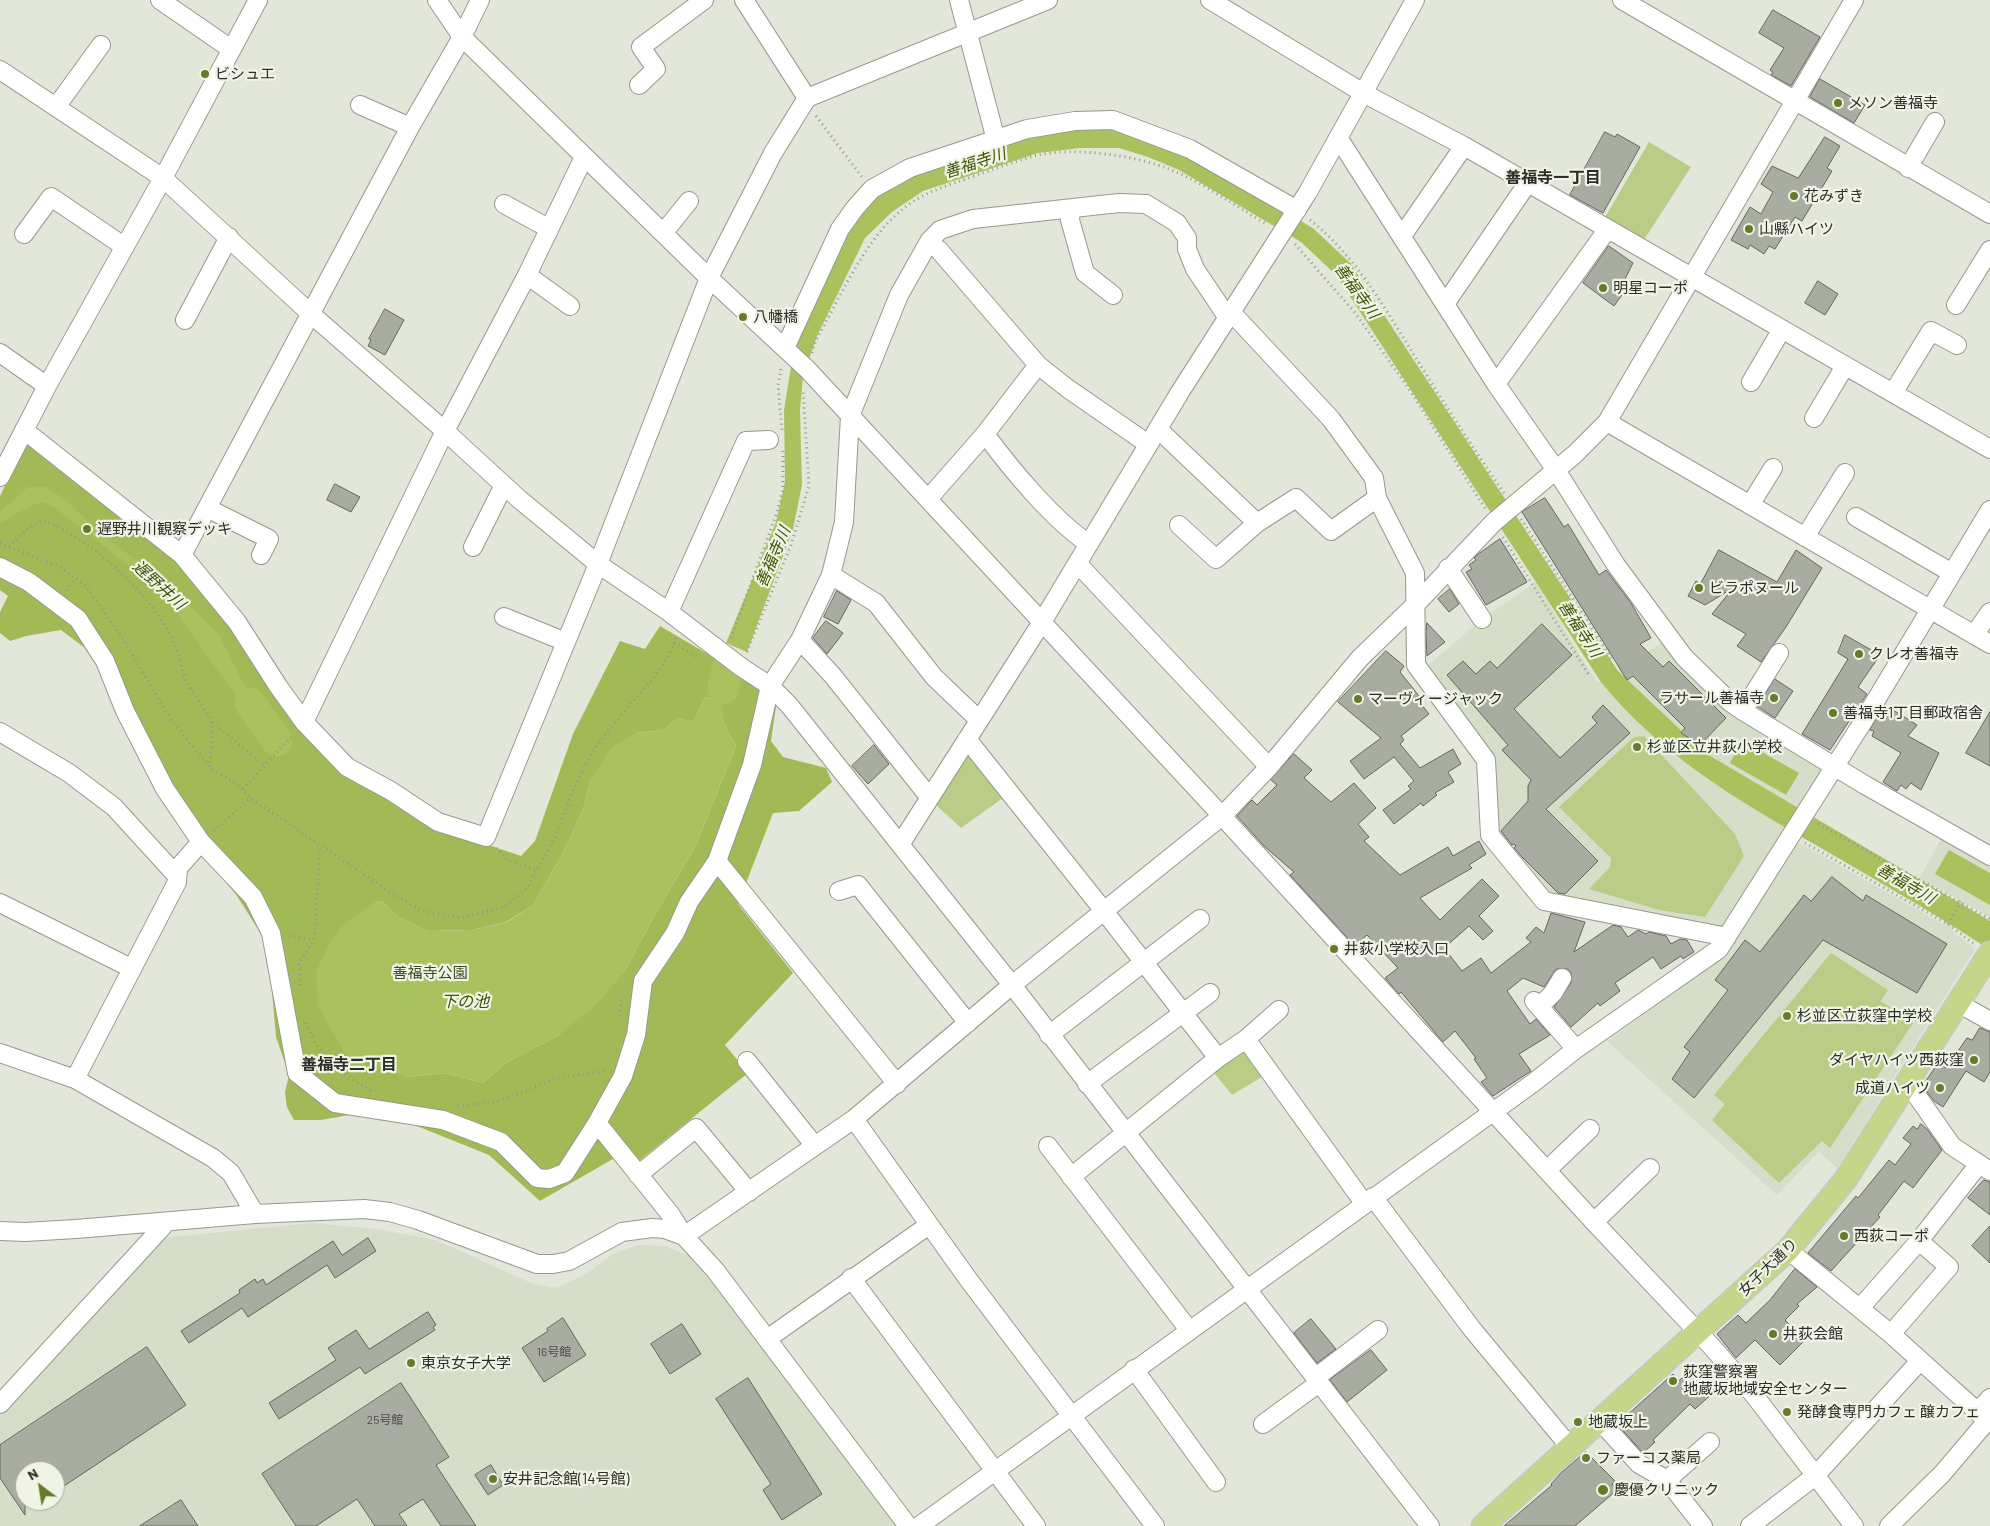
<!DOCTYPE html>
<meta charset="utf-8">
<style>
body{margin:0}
#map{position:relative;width:1990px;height:1526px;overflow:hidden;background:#e3e7da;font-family:Barlow,sans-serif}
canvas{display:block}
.north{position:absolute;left:15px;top:1461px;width:50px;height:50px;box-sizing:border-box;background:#f0f4e7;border:1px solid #a2a49b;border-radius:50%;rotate:329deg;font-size:14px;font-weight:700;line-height:20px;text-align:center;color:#2c2d28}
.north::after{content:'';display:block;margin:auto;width:18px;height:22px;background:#687a29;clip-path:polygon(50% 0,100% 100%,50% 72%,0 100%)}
</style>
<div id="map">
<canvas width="1990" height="1526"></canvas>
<div class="north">N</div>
</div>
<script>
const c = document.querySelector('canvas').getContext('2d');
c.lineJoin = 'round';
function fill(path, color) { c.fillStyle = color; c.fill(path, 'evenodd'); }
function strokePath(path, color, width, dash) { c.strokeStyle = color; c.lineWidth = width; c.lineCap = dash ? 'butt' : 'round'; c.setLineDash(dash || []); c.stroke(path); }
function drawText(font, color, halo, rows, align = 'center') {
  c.font = font + ' Barlow,"Noto Sans JP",sans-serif'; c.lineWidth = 4.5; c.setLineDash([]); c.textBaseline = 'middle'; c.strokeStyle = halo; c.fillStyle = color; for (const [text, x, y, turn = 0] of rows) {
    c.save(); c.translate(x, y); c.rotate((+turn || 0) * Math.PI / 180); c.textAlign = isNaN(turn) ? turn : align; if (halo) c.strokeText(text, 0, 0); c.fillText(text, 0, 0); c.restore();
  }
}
fill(new Path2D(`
 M1536,582L1597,683L1661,643L1686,671L1726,707L1824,770L1723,929L1548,894L1496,833L1493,757L1425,668L1482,619Z
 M1942,837L1990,865V917L1967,904L1951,930L1975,949L1837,1168L1819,1152L1777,1195L1607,1041L1728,953L1792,845L1799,843L1943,924L1958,899L1919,879Z
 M311,1223L377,1229L436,1240L531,1283L556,1288L586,1274L613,1254L638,1245L665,1246L687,1255L715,1285L896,1526H0V1415L161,1238ZM25,1471H55V1501H25Z`), '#d6ddc8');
fill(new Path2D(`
 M1649,142L1691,167L1642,243L1604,219Z
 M1644,736L1735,834L1744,856L1705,917L1659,910L1589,889L1610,867L1611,858L1559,807L1634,737Z
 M968,752L1003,798L961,828L935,804Z
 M1831,953L1888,990L1881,1001L1913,1023L1830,1148L1822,1141L1779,1183L1712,1120L1725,1104L1714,1095Z
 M1244,1047L1265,1075L1232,1095L1211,1069Z`), '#bacd87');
fill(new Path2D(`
 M27,441L74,462L190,573L342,773L436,827L521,856L535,841L573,734L620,641L645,649L660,626L752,680L776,707L771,741L783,757L826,768L832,782L799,811L773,813L738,904L793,973L725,1045L748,1073L640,1160L625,1152L540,1201L489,1155L377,1110L321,1120H294L287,1107L285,1092L289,1075L276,1037L268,945L237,896L212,865L93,654L61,630L26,636L10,641L0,633V612L8,596L0,590V496ZM726,690C716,712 725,726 736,746L696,845L654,916L625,971L558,1036L507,1062L483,1083L446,1073L406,1077L382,901L397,916L427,931L472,930L506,922L533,905L562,855L583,810L590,781L636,733L664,730L678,718L693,722L705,697L715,700Z`), '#a2ba56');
fill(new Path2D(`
 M1118,126L1186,149L1314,229L1350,263L1618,671L1705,753L1990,921V950C1933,912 1874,879 1814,844C1737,800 1658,753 1601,682L1336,275L1301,242L1179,170L1148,157L1119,148H1080L1038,153L923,191L892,212L865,238L817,336L803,377L800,410L802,485L793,529L747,652L726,643L776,522L785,482L784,410L796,335L848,230L879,196L913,174L1038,132Z
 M28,487H45L63,498L114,544L156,574L196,612L219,635L242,681L278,734L270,739L222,677L169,601L89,533L51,505L42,502L32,505L0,523V512Z
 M720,688L727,690C716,711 725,726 736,746L696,845L654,916L625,971L596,1005L558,1036L507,1062L483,1083L446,1073L406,1077L345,1054L318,1005L316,972L328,947L341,927L376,901H382L397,916L427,931L472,930L507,922L533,905L562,855L583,810L590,781L612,747L636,733L664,730L678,718L693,722L705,697L715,700Z
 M1742,741L1799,773L1786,795L1730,763Z
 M1949,850L1990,873V905L1935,874Z`), '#aac25e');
strokePath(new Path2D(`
 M723,689L727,667
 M250,703L277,741`), '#aac25e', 31);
const building = new Path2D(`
 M1773,10L1820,37L1791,86L1771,75L1773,72L1770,70L1784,48L1759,33Z
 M1820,79L1865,105L1854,123L1810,97Z
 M1605,132L1615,137L1617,134L1640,147L1603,213L1570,195Z
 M1825,137L1840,146L1827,168L1832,171L1802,221L1795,217L1775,249L1769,246L1764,254L1750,245L1748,249L1731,240L1750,207L1761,214L1773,192L1761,184L1772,166L1798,178Z
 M1609,246L1633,263L1624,281L1630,284L1614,306L1583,283Z
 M1818,281L1838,294L1825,315L1805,303Z
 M385,309L404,320L385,355L368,346L371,340L369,339Z
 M335,484L360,497L351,512L327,500Z
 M1545,498L1564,527L1568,524L1599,575L1606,570L1631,603L1651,638L1640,644L1663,667L1669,661L1726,718L1700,745L1681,733L1685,728L1633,676L1627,680L1522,512Z
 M1500,539L1527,582L1486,605L1466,572L1472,569L1469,565L1476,560L1474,558L1477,555Z
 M1719,550L1777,582L1796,550L1822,568L1786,627L1761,662L1737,646L1746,634L1712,614L1733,588L1705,605L1688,596L1696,581L1700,584Z
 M1450,589L1459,604L1449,612L1438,599Z
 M837,591L851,600L838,624L824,617Z
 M826,621L843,633L827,654L813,638Z
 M1427,623L1445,642L1427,656L1426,634Z
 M1542,624L1572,655L1514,709L1560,758L1597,723L1592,717L1603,705L1630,733L1546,809L1598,861L1565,894L1558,893L1522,857L1514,848L1516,846L1514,844L1512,845L1501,831L1528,801V786L1531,780L1502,750L1508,745L1447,675L1463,661L1476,674L1490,661L1497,668Z
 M1845,635L1880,655L1858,687L1867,694L1830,750L1802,734L1848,659L1838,653Z
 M1386,651L1404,666L1400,672L1419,696L1416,698L1429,714L1401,736L1404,740L1400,744L1420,768L1453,749L1461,764L1448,772L1454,782L1435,793L1437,795L1423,806L1421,803L1394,824L1383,810L1411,789L1408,786L1414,781L1394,757L1364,779L1350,761L1381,738L1338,702Z
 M1775,679L1793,691L1775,718L1758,707Z
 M1885,705L1917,725L1908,736L1939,753L1921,790L1911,783L1906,789L1901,785L1897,791L1883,782L1901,753L1872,736L1874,731L1870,730Z
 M1990,712V766L1966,753Z
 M874,745L889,764L868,784L852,766Z
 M1294,754L1312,770L1304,778L1331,802L1354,783L1376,808L1358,824L1369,837L1364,841L1400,875L1448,847L1453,856L1479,841L1486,854L1469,865L1472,868L1420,898L1440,920L1482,879L1499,896L1479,916L1493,931L1483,940L1469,926L1444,948L1462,971L1481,958L1491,973L1531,942L1526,938L1536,927L1544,933L1551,913L1585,922L1574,952L1613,925L1621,927L1628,937L1638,930L1646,934L1649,932L1666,936L1671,944L1680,939L1687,940L1694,952L1683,959L1681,956L1661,969L1653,957L1615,983L1620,991L1600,1006L1598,1003L1571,1027L1554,1007L1571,983V973L1568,969H1556L1544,987L1523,978L1507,991L1530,1024L1536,1019L1550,1035L1519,1054L1531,1071L1493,1096L1481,1082L1487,1078L1474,1059L1476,1058L1455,1031L1443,1042L1401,992L1399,994L1385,978L1398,968L1367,935L1355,946L1290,875L1294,872L1264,846L1237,816L1252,800L1257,805L1277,785L1271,780Z
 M1832,877L1863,901L1866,895L1947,944L1917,993L1823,940L1694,1098L1672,1079L1690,1052L1684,1047L1728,990L1715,980L1745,940L1760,952L1804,895L1811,901Z
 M1980,1028L1990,1032V1072L1984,1082L1966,1071L1943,1107L1934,1101L1924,1088L1927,1083L1925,1082L1938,1063L1946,1068L1967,1038L1972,1040Z
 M1921,1124L1927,1129L1942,1150L1913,1188L1904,1181L1878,1215L1880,1217L1831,1271L1808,1253L1856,1196L1858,1198L1889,1160L1895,1165L1911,1144L1903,1138L1913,1126L1917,1129Z
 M1984,1180L1990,1182V1215L1968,1198Z
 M1990,1226V1263L1972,1246Z
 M368,1238L376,1251L335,1278L327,1265L248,1317L242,1308L189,1343L181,1331L240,1293L239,1290L255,1279L257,1283L263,1279L266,1285L333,1241L342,1255Z
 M1795,1269L1817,1287L1797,1304L1799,1306L1785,1320L1805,1340L1780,1365L1755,1340L1736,1358L1717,1334L1738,1315L1746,1323L1770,1300Z
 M428,1312L436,1325L433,1327L435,1330L365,1374L360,1367L279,1419L269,1403L336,1360L328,1348L356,1330L369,1349Z
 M563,1318L586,1355L544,1382L522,1348L548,1331L547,1329Z
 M1311,1319L1336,1349L1317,1363L1294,1333Z
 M682,1324L701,1354L670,1374L651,1344Z
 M147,1347L186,1405L55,1492V1471H25V1515L0,1478V1445Z
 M1371,1350L1387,1370L1347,1402L1330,1380Z
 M1697,1366H1714L1720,1372L1716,1376L1723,1384L1695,1409L1690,1404L1653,1440L1655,1442L1643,1453L1617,1424L1673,1374L1678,1381Z
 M748,1378L822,1494L782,1520L763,1490L771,1484L716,1399Z
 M401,1383L449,1457L436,1465L476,1526H441L423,1499L399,1514L407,1526H375L357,1499L316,1526H296L262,1474Z
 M1586,1452L1615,1481L1612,1484L1617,1490L1575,1526H1504L1552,1485L1551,1484L1561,1473Z
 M491,1465L503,1485L488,1495L475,1475Z
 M181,1500L198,1526H140Z`);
fill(building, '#a9ada1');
strokePath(building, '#64685c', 1);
const minor = new Path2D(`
 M160,0L231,49
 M437,0L462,37L709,278L807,369L1222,816L1594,1222L1712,1347L1754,1395L1854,1526
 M959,0L996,140
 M1210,0L1365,94L1464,146L1990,449
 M1622,0L1990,214
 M0,70L163,178L311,314L445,431L519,499L598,564L669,612L741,667L770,686L789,705L1012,985L1430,1526
 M639,85L656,69L641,47L704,0
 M807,98L1048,0
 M360,105L410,127
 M56,107L101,45
 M1339,139L1496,384L1556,470L1616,565L1684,657L1730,702L1743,711L1865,785L1990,856
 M1908,168L1935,122
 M504,204L548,228
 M1071,209L1070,220L1085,273L1113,295
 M664,232L689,201
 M24,234L51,197L125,247
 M1402,236L1464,146
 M938,249L1038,365L1067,388L1148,444
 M527,275L570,306
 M1445,304L1527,184
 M1956,305L1990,250
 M1232,313L1331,419L1374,478L1377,498L1415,573L1416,665L1486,760L1490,835L1544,901L1727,937
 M1228,318L1195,269L1187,249V238L1177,223L1146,204L1119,203L973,219L940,230L930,240L899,295L850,416L844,522L831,575L800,640L770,686L752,765L717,861L689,902L675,933L643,981L636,1035L623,1076L597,1123L671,1215L684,1236L854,1119L1012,985L1222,816L1269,767L1360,658L1416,604L1494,522L1575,454L1607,422L1990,644
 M185,320L229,237
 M785,348L840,229L855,208L872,189L910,168L1027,129L1075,121L1113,120L1190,149L1297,210
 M0,353L47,386
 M1751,382L1782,329
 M1496,384L1607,230
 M1893,393L1931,331L1957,345
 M1814,418L1845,366
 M1607,422L1854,0
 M1158,429L1257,523L1296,498L1331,531L1377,498
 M24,430L182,555L237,622L278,686L304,722L347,767L391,791L438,822L486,837L598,564L709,278L773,153L807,98L744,0
 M985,434C1011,469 1053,520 1089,544
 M0,477L47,386L163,178L258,0
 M928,499L985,434L1038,365
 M1750,505L1773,468
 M207,508L269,539L261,555
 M1856,517L1952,573
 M1179,525L1216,559L1257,523
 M1805,537L1845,473
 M473,547L504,485
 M182,555L410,127L462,37L480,0
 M1077,563L1269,767
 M0,567L29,582L78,619L105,661L125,711L165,789L201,842L253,897L271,933L297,1073L335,1103L443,1120L501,1142L537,1178L549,1179L565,1173L597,1123
 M1448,568L1482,619
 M831,575L876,603L934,677L979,720
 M669,612L746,441L769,440
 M504,617L566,642
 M1974,635L1990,612
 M800,640L833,676L930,798
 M1743,711L1779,653
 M304,722L445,431L527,275L584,157
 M0,732L69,773L114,807L177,876
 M967,739L1104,911L1218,1058
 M901,843L1042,622L1180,392L1308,192L1415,0
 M717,861L897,1084
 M839,891L858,885L968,1023
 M0,903L131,968
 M1534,1001L1576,1049
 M1958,1003L1990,1021
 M1539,1007L1553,993L1562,978
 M1049,1035L1200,919
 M1246,1039L1364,1203
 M0,1053L75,1079L177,882L178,868L201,842
 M747,1061L815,1146
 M75,1079L213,1158L231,1173L255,1214
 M1908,1083L1952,1146L1990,1171
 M1087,1084L1210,993
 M854,1119L968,1279L1155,1526
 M1048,1146L1189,1330
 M1547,1170L1590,1129
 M638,1175L696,1128L749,1192
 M1071,1177L1218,1058L1246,1039L1279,1010
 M1373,1197L1472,1329L1570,1447
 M1594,1222L1650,1168
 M0,1231L25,1232L76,1229L255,1214L364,1209L390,1212L418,1220L537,1264H553L569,1261L622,1232L652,1228L665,1229L684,1236L715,1270L908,1526
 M1788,1250L1891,1334L1990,1423
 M851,1278L1036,1526
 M1860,1308L1919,1241L1979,1164
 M1891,1334L1949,1267L1919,1241
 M767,1339L929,1225
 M1134,1369L1216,1482
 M1315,1378L1378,1330
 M0,1404L166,1223
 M1977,1412L1990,1398
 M1600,1421L1639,1464L1667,1480L1703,1526
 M1263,1424L1319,1383
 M1667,1480L1710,1442
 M919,1526L1533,1083L1576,1049L1719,949L1861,725L1990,510
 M1750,1526L1815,1476L1920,1361
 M1889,1526L1942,1474L1987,1421`);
const major = new Path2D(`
 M1483,1526L1788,1250L1845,1180L1990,953`);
strokePath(minor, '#96998d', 20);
strokePath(major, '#c8c8c7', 25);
strokePath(new Path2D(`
 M816,116L862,177
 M1310,220C1355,255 1384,307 1414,355C1443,402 1473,448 1504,493
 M1295,244L1356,314L1409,389L1485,508
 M812,353L815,342C837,303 863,244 896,215C922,191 945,187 977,175C997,168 1018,160 1038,155C1074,147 1134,155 1169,169C1204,183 1235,206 1268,225
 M781,369L778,385L782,430
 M1521,519L1612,659
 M1503,537L1590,677
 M0,543L9,547L27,529L43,520C93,540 158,599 177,650C181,659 181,670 185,679C191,694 205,706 211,721C214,730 210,756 210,767
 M9,547L58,566L86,586L123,639L171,720L210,767L243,789L250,798L390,892L423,911L460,918L504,907L526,889L537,870
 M67,590L75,578
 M731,638L776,515L783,489V448
 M674,643L699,658
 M747,652L791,545L809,486L803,390
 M212,722L265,766
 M243,789L294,734
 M1818,824L1990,919
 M214,831L250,798
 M1805,843L1948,924L1974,944
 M496,848L508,861L537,870C560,834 569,792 591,755C603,735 621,716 636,698C652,679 670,661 676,637
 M1948,924L1961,902
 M289,936L314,940
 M300,985L299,963L314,940L320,846
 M619,1016L622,997
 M306,1023C323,1062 337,1069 371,1091
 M458,1106L496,1102L558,1078L606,1071`), '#93968c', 3, [1, 4]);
strokePath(minor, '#fff', 18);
strokePath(major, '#c5d68a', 22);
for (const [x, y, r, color] of [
 [205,74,5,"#687a29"],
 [1838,103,5,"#687a29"],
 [1794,196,5,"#687a29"],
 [1749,229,5,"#687a29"],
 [1603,288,5,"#687a29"],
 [743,317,5,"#687a29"],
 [87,529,5,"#687a29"],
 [1699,588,5,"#687a29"],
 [1859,654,5,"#687a29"],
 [1774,698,5,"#687a29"],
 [1358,699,5,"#687a29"],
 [1833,713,5,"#687a29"],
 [1637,747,5,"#687a29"],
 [1334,949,5,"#687a29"],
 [1787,1016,5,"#687a29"],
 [1974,1060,5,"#687a29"],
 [1940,1088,5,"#687a29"],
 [1844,1236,5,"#687a29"],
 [1773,1334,5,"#687a29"],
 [411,1363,5,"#687a29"],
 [1673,1381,5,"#687a29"],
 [1787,1412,5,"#687a29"],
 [1578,1422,5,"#687a29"],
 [1586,1458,5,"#687a29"],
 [493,1479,5,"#687a29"],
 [1603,1490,6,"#687a29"]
]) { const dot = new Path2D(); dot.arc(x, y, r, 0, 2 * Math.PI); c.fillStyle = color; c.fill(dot); strokePath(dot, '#f0f4e7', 2); }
drawText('12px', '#4b4d46', null, [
 ["16号館",554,1352],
 ["25号館",385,1420]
]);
drawText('15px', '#2c2d28', '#f0f4e7', [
 ["ビシュエ",215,74],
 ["メソン善福寺",1848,103],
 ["花みずき",1804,196],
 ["山縣ハイツ",1759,229],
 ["明星コーポ",1613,288],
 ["八幡橋",753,317],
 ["遅野井川観察デッキ",97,529],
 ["ビラポヌール",1709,588],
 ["クレオ善福寺",1869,654],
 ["ラサール善福寺",1764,698,"right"],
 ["マーヴィージャック",1368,699],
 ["善福寺1丁目郵政宿舎",1843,713],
 ["杉並区立井荻小学校",1647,747],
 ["井荻小学校入口",1344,949],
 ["杉並区立荻窪中学校",1797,1016],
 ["ダイヤハイツ西荻窪",1964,1060,"right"],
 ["成道ハイツ",1930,1088,"right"],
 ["西荻コーポ",1854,1236],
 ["井荻会館",1783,1334],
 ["東京女子大学",421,1363],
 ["荻窪警察署",1683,1372],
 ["地蔵坂地域安全センター",1683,1389],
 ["発酵食専門カフェ 醸カフェ",1797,1412],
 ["地蔵坂上",1588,1422],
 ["ファーコス薬局",1596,1458],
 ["安井記念館(14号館)",503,1479],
 ["慶優クリニック",1614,1490]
], 'left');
drawText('15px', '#3d471e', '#f0f4e7', [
 ["善福寺公園",430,973]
]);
drawText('15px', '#2c2d28', '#f0f4e7', [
 ["女子大通り",1768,1267,-44]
]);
drawText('italic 16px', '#435204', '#f0f4e7', [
 ["善福寺川",975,163,-18],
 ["善福寺川",1357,291,54],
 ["善福寺川",773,557,-67],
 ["遅野井川",159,585,42],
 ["善福寺川",1580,629,57],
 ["善福寺川",1906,884,30],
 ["下の池",465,1002]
]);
drawText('bold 16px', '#2c2d28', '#f0f4e7', [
 ["善福寺一丁目",1553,178],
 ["善福寺二丁目",349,1065]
]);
</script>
